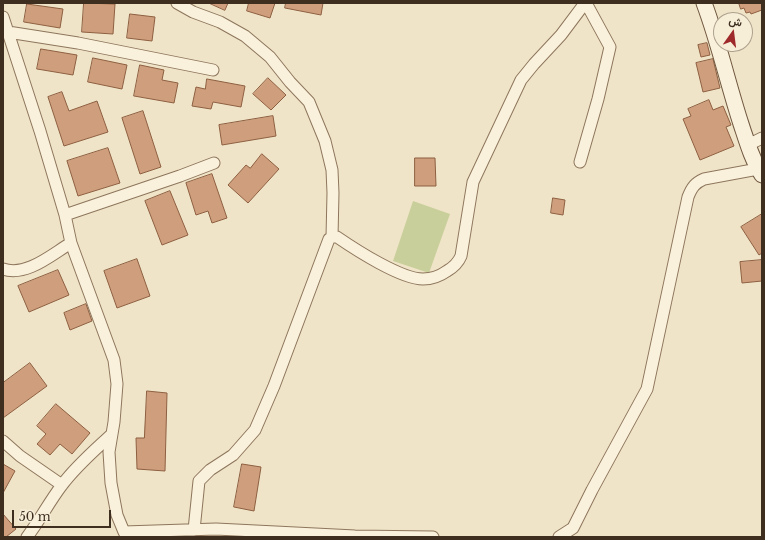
<!DOCTYPE html>
<meta charset="utf-8">
<style>
body{margin:0}
#map{position:relative;width:765px;height:540px;overflow:hidden;background:#f0e4c8;font-family:"Libre Baskerville",Vazirmatn,serif}
canvas{display:block}
.frame{position:absolute;inset:0;border:4px solid #3d2e20;pointer-events:none}
.north{position:absolute;left:713px;top:12px;width:40px;height:40px;box-sizing:border-box;background:#f7eed8;border:1px solid #ada18e;border-radius:50%;rotate:14deg;font-size:11px;font-weight:700;line-height:16px;text-align:center;color:#3d2e20}
.north::after{content:'';display:block;margin:auto;width:14px;height:18px;background:#9e2a2b;clip-path:polygon(50% 0,100% 100%,50% 72%,0 100%)}
.scale{position:absolute;left:12px;top:510px;width:99px;height:18px;box-sizing:border-box;border:2px solid #3d2e20;border-top:0;padding-left:5px;font-size:12px;line-height:14px;white-space:nowrap;color:#3d2e20;-webkit-text-stroke:3px #f7eed8;paint-order:stroke}
</style>
<div id="map">
<canvas width="765" height="540"></canvas>
<div class="frame"></div>
<div class="north">ش</div>
<div class="scale">50 m</div>
</div>
<script>
const c = document.querySelector('canvas').getContext('2d');
c.lineJoin = 'round';
function fill(path, color) { c.fillStyle = color; c.fill(path, 'evenodd'); }
function strokePath(path, color, width, dash) { c.strokeStyle = color; c.lineWidth = width; c.lineCap = dash ? 'butt' : 'round'; c.setLineDash(dash || []); c.stroke(path); }
fill(new Path2D(`
 M413,201L450,214L429,273L393,261Z`), '#c9cf9b');
const building = new Path2D(`
 M84,3L115,4L113,34L82,32Z
 M209,3H228L225,10Z
 M249,3H275L270,18L247,11Z
 M286,3H323L321,15L285,8Z
 M739,3H762V10L751,14L750,12L746,13L744,8L741,9Z
 M27,4L63,9L60,28L24,22Z
 M130,14L155,17L152,41L127,38Z
 M707,43L710,55L701,57L698,45Z
 M41,49L77,55L73,75L37,69Z
 M93,58L127,65L122,89L88,82Z
 M713,59L720,88L703,92L696,63Z
 M140,65L164,70L162,80L178,83L174,103L134,96Z
 M268,78L286,95L271,110L253,94Z
 M207,79L245,86L241,107L213,102L211,109L192,106L196,87L205,89Z
 M62,92L69,111L97,101L108,132L64,146L48,97Z
 M709,100L713,110L723,106L731,125L726,127L734,146L700,160L683,119L691,116L688,109Z
 M143,111L161,167L140,174L122,118Z
 M273,116L276,136L222,145L219,125Z
 M108,148L120,183L78,196L67,161Z
 M262,154L279,169L248,203L228,185L246,165L250,168Z
 M415,158H435L436,186H415Z
 M212,174L227,218L212,223L208,211L196,215L186,183Z
 M170,191L188,235L162,245L145,201Z
 M553,198L565,200L563,215L551,213Z
 M762,214V253L759,255L741,227Z
 M137,259L150,296L117,308L104,271Z
 M762,260V281L742,283L740,262Z
 M58,270L69,295L29,312L18,286Z
 M86,304L92,321L70,330L64,313Z
 M30,363L47,386L3,418V383Z
 M147,391L167,393L165,471L137,469L136,438H144Z
 M56,404L90,433L72,454L60,444L50,455L37,444L46,434L37,426Z
 M3,464L15,471L3,493Z
 M242,464L261,467L254,511L234,507Z
 M3,514L16,529L6,537H3Z
 M167,532L206,537H166Z`);
fill(building, '#cf9f7d');
strokePath(building, '#8d5f41', 1);
const street = new Path2D(`
 M177,3L193,12L220,22L245,36L270,57L290,82L309,102L325,141L332,170L333,193L332,237
 M3,17L40,131L65,215L71,243L114,360L117,384L114,422L109,452L111,483L117,515L124,532L127,537
 M8,32L78,43L213,70
 M748,145L762,138
 M580,162L598,99L610,47L586,3
 M65,215L180,176L214,163
 M3,269C27,277 52,254 71,243
 M3,441L20,456L62,485
 M194,530L199,481L210,470L233,455L255,430L274,386L329,239L332,237H337C356,250 401,279 423,279C432,279 440,276 447,271C454,267 458,263 461,256L473,182L521,80L534,64L561,35L585,3
 M124,532L216,529L355,536L433,537
 M27,537C40,520 49,502 62,485C76,466 95,450 112,434
 M559,537L573,528L592,490L647,389L688,197C692,187 695,183 704,179L758,169`);
const secondary = new Path2D(`
 M704,3C719,43 728,84 741,124C747,142 752,160 762,175`);
strokePath(street, '#8d765c', 13);
strokePath(secondary, '#6f573f', 17);
strokePath(street, '#faf1dc', 11);
strokePath(secondary, '#faf1dc', 15);
</script>
